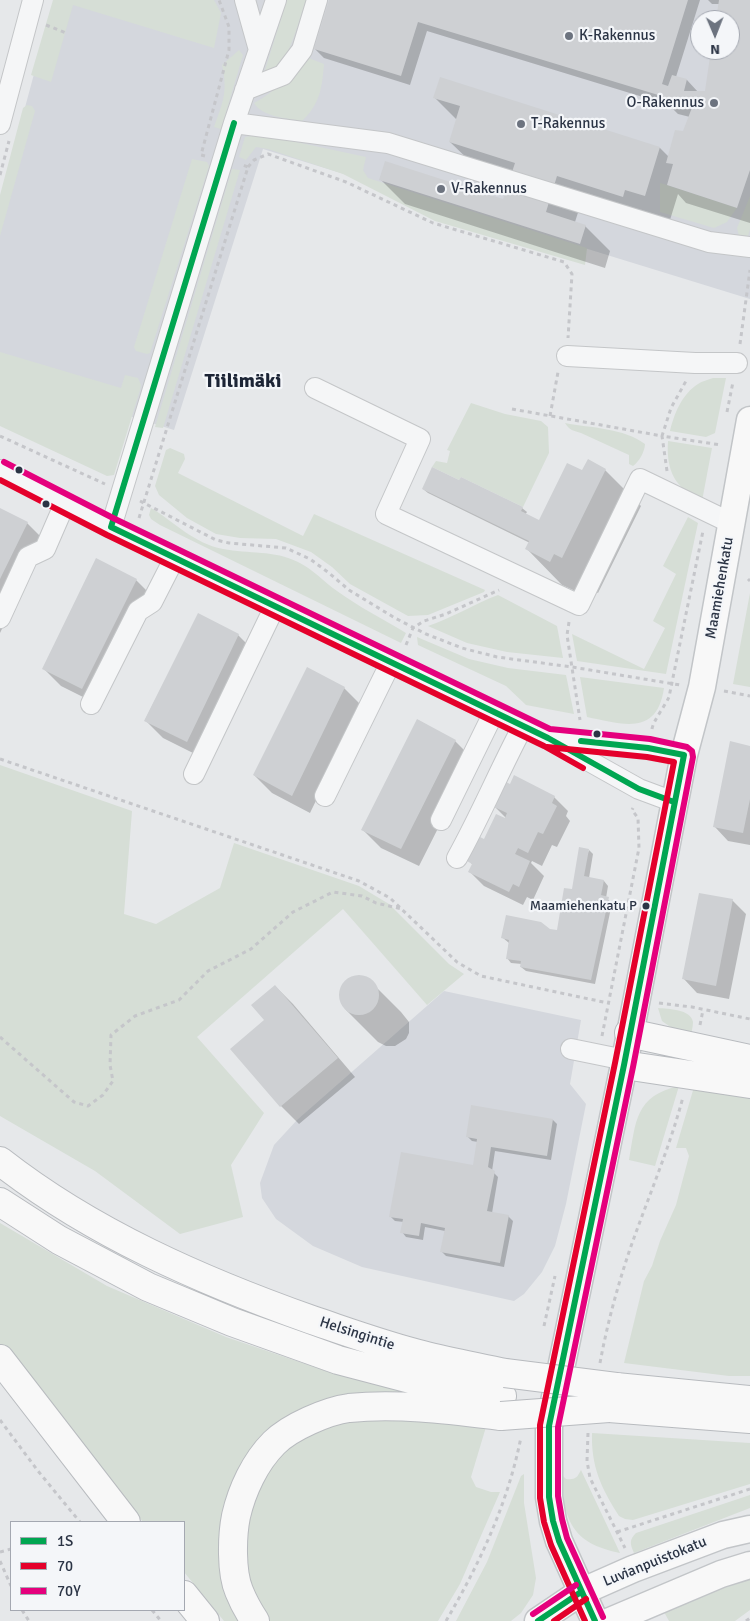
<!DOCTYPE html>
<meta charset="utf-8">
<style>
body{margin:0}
#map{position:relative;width:750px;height:1621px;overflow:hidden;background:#e6e8ea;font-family:Signika,sans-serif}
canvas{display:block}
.legend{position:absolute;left:10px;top:1521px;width:175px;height:90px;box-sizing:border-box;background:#f4f6f9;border:1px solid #a4a8b1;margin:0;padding:6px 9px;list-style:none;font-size:15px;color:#2b3445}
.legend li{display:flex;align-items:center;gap:10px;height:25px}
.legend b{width:25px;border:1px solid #a4a8b1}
.north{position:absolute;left:690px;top:10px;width:50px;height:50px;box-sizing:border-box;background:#f4f6f9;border:1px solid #a4a8b1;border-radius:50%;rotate:179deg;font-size:14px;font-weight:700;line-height:20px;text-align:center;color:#2b3445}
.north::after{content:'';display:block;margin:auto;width:18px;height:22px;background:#6c737f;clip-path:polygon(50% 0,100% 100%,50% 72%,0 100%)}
</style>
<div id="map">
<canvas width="750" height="1621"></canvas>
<ul class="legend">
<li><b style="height:6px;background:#00a651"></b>1S</li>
<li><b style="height:6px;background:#e4002b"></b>70</li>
<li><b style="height:6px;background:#e5007d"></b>70Y</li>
</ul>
<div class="north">N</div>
</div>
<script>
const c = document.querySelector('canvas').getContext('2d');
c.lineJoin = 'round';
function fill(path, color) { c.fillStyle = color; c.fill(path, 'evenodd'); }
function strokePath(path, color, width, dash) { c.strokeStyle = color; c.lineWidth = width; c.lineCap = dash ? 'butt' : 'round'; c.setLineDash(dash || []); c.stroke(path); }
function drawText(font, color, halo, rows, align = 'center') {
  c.font = font + ' Signika,sans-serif'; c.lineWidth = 4.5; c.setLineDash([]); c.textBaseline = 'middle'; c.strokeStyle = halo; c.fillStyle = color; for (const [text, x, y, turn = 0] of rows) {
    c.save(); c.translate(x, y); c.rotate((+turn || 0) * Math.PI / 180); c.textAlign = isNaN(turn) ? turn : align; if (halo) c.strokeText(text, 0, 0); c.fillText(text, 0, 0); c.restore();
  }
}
fill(new Path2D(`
 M54,0H750V299L263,149L174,430L0,376V200ZM700,20H730V50H700Z
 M444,991L581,1020L570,1084L586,1104L566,1204L555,1246L542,1272L524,1294L514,1301L362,1267L313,1246L276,1219L262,1198L260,1183L274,1145L297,1120Z`), '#d4d7dd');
fill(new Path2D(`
 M53,0H214L221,13L214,48L73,5L51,82L31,75Z
 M287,0H306C298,24 292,48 278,70L264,73Z
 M239,50L243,55L221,129L214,127C223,102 228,92 222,65Z
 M306,57L324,64C322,88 320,104 302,121C287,118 262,117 254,103C275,92 290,76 306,57Z
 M27,105L32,106L35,111L0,236V195L23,108Z
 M259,134L366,157L363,170L368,178L587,248L585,265L435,221L343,174L268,149L256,147L246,160L239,157L245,137Z
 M192,159L207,162L209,166L150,353L147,354L136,351L134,347Z
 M232,169L240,170L163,428L155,427Z
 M660,183L667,185L737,208L727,222L714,228L660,212Z
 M750,196V229L746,243L741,245L737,228Z
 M0,352L121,388L125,375L138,378L141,385L140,390L114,475L107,476L0,426Z
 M713,378H726L715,433L706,437L670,431C674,414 682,394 698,384C702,381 708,380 713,378Z
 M471,403L505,414L541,421L548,427L549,453L523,507L461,477L459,480L432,467L436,461L447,463L450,451L447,450Z
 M565,423C591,428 624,428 645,444C645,451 639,462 633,466L629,464V455L581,433C574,431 569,430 565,423Z
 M668,441L712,448L702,501C675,488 666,471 668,441Z
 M170,448L184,454L185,459L178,473L303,536L314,514L485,590L484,592L428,615L408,616L350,584L332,567L311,552L276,539L240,538L216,534L187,518L159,495L155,486L166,450Z
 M151,508C176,523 193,543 223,549C249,554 274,550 298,562C313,569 324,582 337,591C359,607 383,619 406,633L401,643L160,525L151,519L149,515Z
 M688,517L698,523L666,674L577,661L572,634L644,669L665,628L653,621L676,574L663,566Z
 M750,593V687L733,684Z
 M498,595L557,626L563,658L507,652L467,643L428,626C452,618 474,604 498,595Z
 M417,637L469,659L508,668L566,675L574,714L526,705L506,686L418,645Z
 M580,677L664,688C657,737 622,724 587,717Z
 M0,765L132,811L124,914L156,924L220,888L234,843L359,886L389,904L449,964L464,974L427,1005L343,909L197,1037L264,1113L231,1165L243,1217L180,1234L95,1171L0,1116Z
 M658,1008C668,1009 691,1009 693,1022C693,1027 691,1033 691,1038L676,1031L662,1021Z
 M679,1086L655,1166L629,1160C636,1121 635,1096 679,1086Z
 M694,1087L750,1097V1376H729L624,1363L644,1281L652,1266L660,1241L676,1205L689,1156L686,1148H676Z
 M0,1223L107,1286L226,1337L329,1372L429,1396L369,1394L247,1458L243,1621H224L184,1572V1522H143L0,1344Z
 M387,1417L486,1427L471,1477L476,1487L491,1492H500L460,1584L438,1621H269L250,1585L243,1553V1523L267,1468L289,1445L313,1429L350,1419Z
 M592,1433L750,1443V1484L633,1520L625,1519L619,1516C601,1488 591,1466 592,1433Z
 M581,1470L620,1553C571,1543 564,1520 561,1474L566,1479C575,1480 577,1478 581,1470Z
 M524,1474V1503L536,1578L533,1595L521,1613L511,1621H456L487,1562L521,1476Z
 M750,1495V1508L634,1553C630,1544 629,1540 636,1533Z
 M750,1575V1610L735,1621H669L664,1612L665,1610Z`), '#d6ded6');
fill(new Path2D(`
 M330,0H700L676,77L687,80L698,92H706L712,50H730V20H717L719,4H712L708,0H750V223L686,203L678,194L670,220L582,200L575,222L585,226L610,251L605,268L405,204L380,179L504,201L512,178L475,166L450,142L457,120L435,98L441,79L660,148L669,157L684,133L690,117L678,114L669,105L427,31L410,85L324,58L315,49Z
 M588,461L605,470L641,506L598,593L590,589L586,596L562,585L527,549L530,543L428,493L423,489L522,508L527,512L525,515L540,522L582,472Z
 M0,510L27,523L45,541L0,633Z
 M136,580L154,598L101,706L61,686L43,668Z
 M198,615L238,635L256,653L205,759L163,738L145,720Z
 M308,669L344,688L362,706L310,813L272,793L254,775Z
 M418,720L455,741L473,759L419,866L381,848L363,830Z
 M750,747V845L728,841L715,827Z
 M554,797L568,811L566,816L570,821L557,847L552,845L542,866L532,861L531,863L544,876L533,900L527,897L523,905L484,886L470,872L473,865L468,860L484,841L510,822L494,806Z
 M589,850L593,854L589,878L604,881L608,886L606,898L612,903L595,984L526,971L521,967L522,964L511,963L507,958L509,943L503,938L550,930L558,932Z
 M732,900L746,914L729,999L697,993L684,979Z
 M353,977H363L369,980L401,1012L409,1022V1033L406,1039L395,1046H386L378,1042L346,1010L340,998L341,988L348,980Z
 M275,986L293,1004L355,1077L299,1124L281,1106L265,1020Z
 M553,1120L557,1124L551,1160L495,1151L492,1171L498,1177L492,1213L508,1216L513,1221L504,1267L446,1256L442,1252L445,1231L425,1227L423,1240L406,1237L402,1232L404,1222L395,1221L390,1216L474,1166L478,1142L472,1141L467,1136Z`), '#0003');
fill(new Path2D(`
 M329,0H688L662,84L668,86L672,75L687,79L684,91H705L711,50H730V20H716L719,0H750V170L737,208L667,185L673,164L666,163L675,130L683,131L693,105H677L678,101L418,22L401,76L314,49Z
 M440,77L660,147L645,196L625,190L623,197L557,176L546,212L586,225L580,244L379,180L385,161L503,199L515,163L449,142L460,106L433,98Z
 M588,459L606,469L562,558L554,554L550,562L525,549L529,541L422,489L432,467L459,480L461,477L523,507L521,511L539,520L567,463L582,470Z
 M0,508L28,522L0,579Z
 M96,558L137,579L82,689L42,669Z
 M198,613L239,634L187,742L144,721Z
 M307,667L345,687L292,796L253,775Z
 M417,719L456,740L401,849L361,830Z
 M730,741L750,746V799L743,833L713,827Z
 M514,775L555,796L552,803L557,806L543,834L538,832L528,853L518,848L515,854L530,861L519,887L513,884L509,892L468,872L472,864L467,861L478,836L484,839L496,814L505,818L507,813L492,806L504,781L510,784Z
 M579,847L589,849L584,876L604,880L601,895L609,897L591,980L520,967L521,961L506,959L509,940L501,938L506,915L541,922L550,929L557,930L564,888L572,889Z
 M699,893L733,899L716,986L682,979Z
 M339 995a20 20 0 1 1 40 0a20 20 0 1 1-40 0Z
 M275,985L338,1058L280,1107L230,1049L264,1020L251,1005Z
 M471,1105L553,1119L547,1156L491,1147L488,1167L495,1171L487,1211L509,1215L500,1263L440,1252L445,1228L421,1223L419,1236L400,1233L403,1219L389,1217L401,1152L473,1165L477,1139L466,1137Z`), '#ced0d3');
const minor = new Path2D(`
 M245,0L259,50
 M245,90L283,75L302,50L317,0
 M234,123L388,143L709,242L750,247
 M0,124L33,0
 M567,356L695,363H737
 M315,388L420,439L386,514L579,605L640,479L731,523
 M0,470L111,527L548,738L639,789L674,802
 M111,527L234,123L276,0
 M0,618L28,557L45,549L65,503
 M91,704L138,611L152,602L175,557
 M557,739L648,748L684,755
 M194,774L275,606
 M325,796L391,662
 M441,820L494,712
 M457,858C481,815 500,769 523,726
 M571,1049L625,1060`);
const major = new Path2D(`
 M538,1621L581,1592L633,1569L723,1535L750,1529
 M595,1621L559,1541L553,1521L549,1497V1426L624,1065L684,755L702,687L750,420
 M610,1621L721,1574L750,1565`);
const highway = new Path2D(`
 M629,1033L750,1059
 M624,1065L750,1084
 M0,1161C92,1233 202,1281 312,1320C348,1332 386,1346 423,1355C450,1362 478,1367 505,1373
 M0,1202L59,1240L148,1287L232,1322L338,1360L418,1381L502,1396
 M0,1359L126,1522
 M616,1387L750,1400
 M609,1408L750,1419
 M184,1595L205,1621
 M255,1621C249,1612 243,1601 239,1591C231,1572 232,1536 236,1516C242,1490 255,1462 274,1443C290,1427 327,1411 349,1408C399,1403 451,1410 501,1416`);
strokePath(minor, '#c4c6c8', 22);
strokePath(major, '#c2c5c8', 29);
strokePath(highway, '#b8bbbf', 30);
strokePath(new Path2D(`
 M46,25L66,33
 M205,156L201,155L229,50V27L219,0
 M248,167L254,160L268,154L346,182L433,223L564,262L572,274L568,338
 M0,175L9,141
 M740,344L750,270
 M512,409L662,436L671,408L686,381
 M727,412L733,382
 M550,416L558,372
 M0,436L105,484
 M667,471L662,436L721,445
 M140,501L216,540L229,543L286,548L310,559L329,573L349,590L395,618L426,634L462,648L497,657L572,667L680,685
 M139,518L248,167L243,165
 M748,579L750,581
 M569,622L567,635L580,720
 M406,645L413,628L424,621L446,614L499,590
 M724,691L750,696
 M652,729C653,721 665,706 669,697L703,531
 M0,759L359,881L390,898L457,962L481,976L608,1003
 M659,1003L692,1007L750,1019
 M700,1025L703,1010
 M602,1036L639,848L638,818L632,810L633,808
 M0,1037L74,1102L88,1106L103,1095L113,1081L110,1065L111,1035L135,1016L179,1000L208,971L251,949L293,912L333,892L362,896L376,903L402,909
 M544,1326L555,1276
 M600,1363C607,1325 617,1288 629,1252C647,1200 669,1150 683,1097
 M0,1420L38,1471L80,1522
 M588,1433L587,1461L590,1478L625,1548
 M617,1532L750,1489
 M0,1552L11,1549
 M0,1561L11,1586
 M22,1610L29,1621
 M152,1610L161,1621
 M446,1621C480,1563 508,1503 521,1437
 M746,1621L750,1618`), '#c5c6ca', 3, [4, 4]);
strokePath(minor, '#f5f6f7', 20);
strokePath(major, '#f8f8f8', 26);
strokePath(highway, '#f8f8f8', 28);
const highwayBridge = new Path2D(`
 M505,1373L616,1387
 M501,1416L609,1408`);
strokePath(highwayBridge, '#b8bbbf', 30, []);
strokePath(highwayBridge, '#f8f8f8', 28);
strokePath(new Path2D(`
 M234,123L111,527L548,738L639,789L674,802
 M581,741L648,748L684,755L624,1065L549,1426V1497L553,1521L559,1541L595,1621
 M538,1621L581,1592`), '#00a651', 6);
strokePath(new Path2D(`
 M0,480L107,535L544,746L583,768
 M547,747L647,757L674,762L615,1063L540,1425V1498L544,1522L551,1545L585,1621
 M554,1621L586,1599`), '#e4002b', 6);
strokePath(new Path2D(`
 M4,462L115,519L550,729L650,739L687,747L692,751L693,757L633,1067L558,1427V1496L562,1519L567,1538L603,1617
 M533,1614L576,1585`), '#e5007d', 6);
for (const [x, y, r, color] of [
 [569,36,5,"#6c737f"],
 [714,103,5,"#6c737f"],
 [521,124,5,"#6c737f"],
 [441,189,5,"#6c737f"],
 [19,470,4.5,"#2b3445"],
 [46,504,4.5,"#2b3445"],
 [597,734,4.5,"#2b3445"],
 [646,906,4.5,"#2b3445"]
]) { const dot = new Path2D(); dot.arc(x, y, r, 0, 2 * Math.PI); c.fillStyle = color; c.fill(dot); strokePath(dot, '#f4f6f9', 2); }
drawText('14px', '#2b3445', '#f4f6f9', [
 ["Maamiehenkatu P",637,906]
], 'right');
drawText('15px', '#2b3445', '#f4f6f9', [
 ["K-Rakennus",579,36],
 ["O-Rakennus",704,103,"right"],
 ["T-Rakennus",531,124],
 ["V-Rakennus",451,189]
], 'left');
drawText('15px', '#2b3445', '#f4f6f9', [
 ["Maamiehenkatu",720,588,-80],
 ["Helsingintie",357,1334,18],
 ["Luvianpuistokatu",655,1562,-22]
]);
drawText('bold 20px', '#1d2536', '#f4f6f9', [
 ["Tiilimäki",243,382]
]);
</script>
